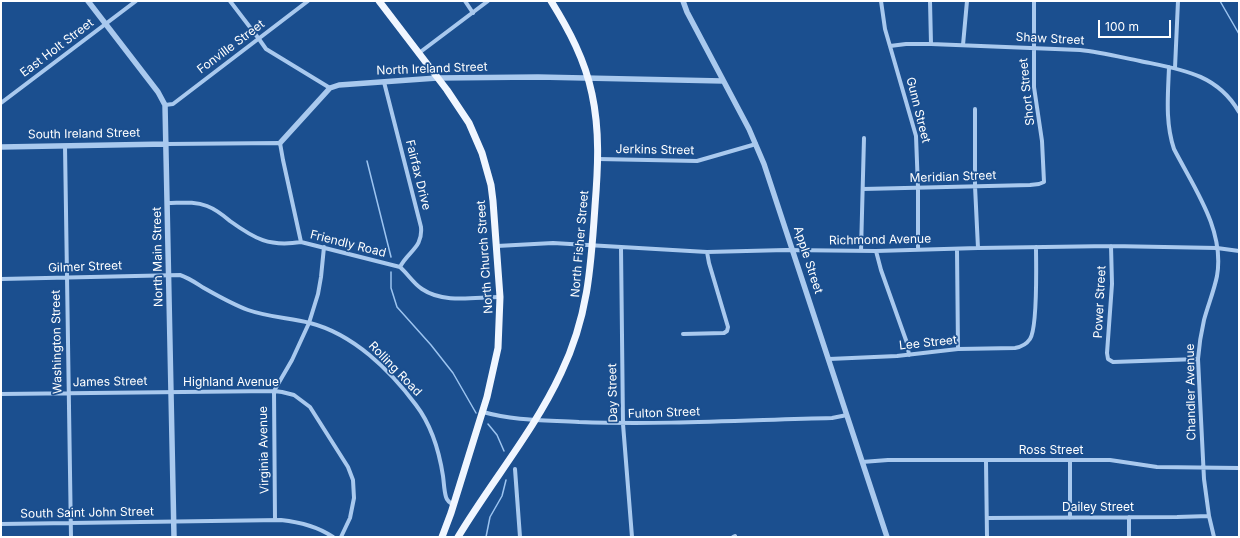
<!DOCTYPE html>
<style>
body{margin:0}
#map{position:relative;width:1240px;height:538px;overflow:hidden;background:#1b4f8f;font-family:Inter,sans-serif}
canvas{display:block}
.frame{position:absolute;inset:0;border:2px solid #fff;pointer-events:none}
.scale{position:absolute;left:1098px;top:20px;width:73px;height:18px;box-sizing:border-box;border:2px solid #fff;border-top:0;padding-left:5px;font-size:12px;line-height:14px;white-space:nowrap;color:#fff;-webkit-text-stroke:3px #1b4f8f;paint-order:stroke}
</style>
<div id="map">
<canvas width="1240" height="538"></canvas>
<div class="frame"></div>
<div class="scale">100 m</div>
</div>
<script>
const c = document.querySelector('canvas').getContext('2d');
c.lineJoin = 'round';
function strokePath(path, color, width, dash) { c.strokeStyle = color; c.lineWidth = width; c.lineCap = dash ? 'butt' : 'round'; c.setLineDash(dash || []); c.stroke(path); }
function drawText(font, color, halo, rows, align = 'center') {
  c.font = font + ' Inter,sans-serif'; c.lineWidth = 3.5; c.setLineDash([]); c.textBaseline = 'middle'; c.strokeStyle = halo; c.fillStyle = color; for (const [text, x, y, turn = 0] of rows) {
    c.save(); c.translate(x, y); c.rotate((+turn || 0) * Math.PI / 180); c.textAlign = isNaN(turn) ? turn : align; if (halo) c.strokeText(text, 0, 0); c.fillText(text, 0, 0); c.restore();
  }
}
strokePath(new Path2D(`
 M1220,1L1239,34
 M367,161L391,257
 M391,272V288L397,307L431,345L453,373L476,413
 M488,424L497,435L504,451
 M486,537L490,517L502,496L506,480`), '#9cc4f0', 1.5);
strokePath(new Path2D(`
 M230,1L259,39L266,49L330,88
 M465,1L473,13
 M881,1L885,29L916,136L918,188V249
 M930,1L931,44
 M963,45L967,1
 M890,46L906,44H931L1080,50C1100,52 1120,57 1140,61C1179,69 1217,73 1239,112
 M419,53L488,1
 M1169,67C1168,95 1165,122 1174,149C1194,188 1225,230 1217,276C1214,291 1208,305 1204,320C1201,333 1199,346 1198,359L1204,479L1209,516L1214,537
 M1175,68L1178,1
 M384,82L421,227C423,248 408,251 400,267
 M1,103L136,1
 M165,105L173,104L308,1
 M975,109V186L978,248
 M167,144L280,143L283,160L301,242
 M65,146L71,537
 M598,159L697,161L756,144
 M863,189L1030,185L1039,184L1044,182L1042,141L1034,87V1
 M167,203C181,203 194,201 207,206C215,209 223,215 230,221C255,239 269,247 301,242L400,267C408,274 413,283 422,289C444,304 475,297 500,297
 M497,246L553,243L707,252L786,250L876,251L978,248L1111,246L1217,248L1239,251
 M1111,246L1112,284L1107,353L1108,359L1113,362L1198,359
 M621,248L623,424L632,537
 M957,249L958,349
 M861,251L864,138
 M876,251L881,270L907,343L909,355
 M1,279L180,275C189,278 196,283 204,288C218,296 232,304 248,310C268,317 289,318 310,323C353,334 390,370 416,405C432,426 439,450 443,476C444,483 444,490 446,497C447,501 450,503 454,505
 M683,334L724,333L727,331L728,327L709,263L707,252
 M829,359L897,356L958,349L1015,348C1021,347 1026,345 1030,339C1038,327 1036,264 1036,247
 M1,394L274,391L282,392L294,395L310,407L348,467L353,480L354,498L350,518L341,537
 M483,412C515,421 546,420 579,422C663,425 748,420 832,418L847,415
 M1070,460V518
 M986,461L987,537
 M862,462L888,460H1110L1157,467L1239,468
 M515,469L520,537
 M1129,517V537
 M987,518L1177,517L1209,516
 M275,520L274,391L292,360L309,323L318,294L321,277L324,247
 M1,524L281,520C300,522 317,526 333,537
 M733,537L735,536`), '#a9c9ee', 4);
strokePath(new Path2D(`
 M88,1L158,92L165,105L174,537
 M683,1L687,12L749,129L764,164L887,537
 M280,143L330,88L339,85L437,78L538,77L723,81
 M1,147L167,144`), '#a9c9ee', 5.5);
strokePath(new Path2D(`
 M379,1L447,90L469,123L482,153L491,185L493,201L500,297L498,348L487,397L451,513L442,537
 M458,537C491,482 534,431 561,373C588,317 591,267 595,206C598,168 600,131 592,94C585,60 569,30 551,1`), '#f0f6ff', 7);
drawText('12px', '#fff', '#1b4f8f', [
 ["Shaw Street",1050,39,3],
 ["Fonville Street",231,47,-37],
 ["East Holt Street",57,48,-37],
 ["North Ireland Street",432,69,-2],
 ["Short Street",1027,92,-96],
 ["Gunn Street",918,110,76],
 ["South Ireland Street",84,134,-1],
 ["Jerkins Street",655,150,1],
 ["Fairfax Drive",418,175,76],
 ["Meridian Street",953,177,-2],
 ["Richmond Avenue",880,240,-1],
 ["Friendly Road",348,244,14],
 ["North Fisher Street",580,244,-85],
 ["North Main Street",158,257,-91],
 ["North Church Street",485,257,-94],
 ["Apple Street",808,260,72],
 ["Gilmer Street",85,267,-2],
 ["Power Street",1100,302,-87],
 ["Washington Street",57,342,-91],
 ["Lee Street",928,343,-6],
 ["Rolling Road",395,369,46],
 ["James Street",110,382,-1],
 ["Highland Avenue",231,382],
 ["Chandler Avenue",1191,392,-91],
 ["Day Street",613,393,-91],
 ["Fulton Street",664,413,-2],
 ["Virginia Avenue",264,450,-91],
 ["Ross Street",1051,450],
 ["Dailey Street",1098,507],
 ["South Saint John Street",87,513,-1]
]);
</script>
